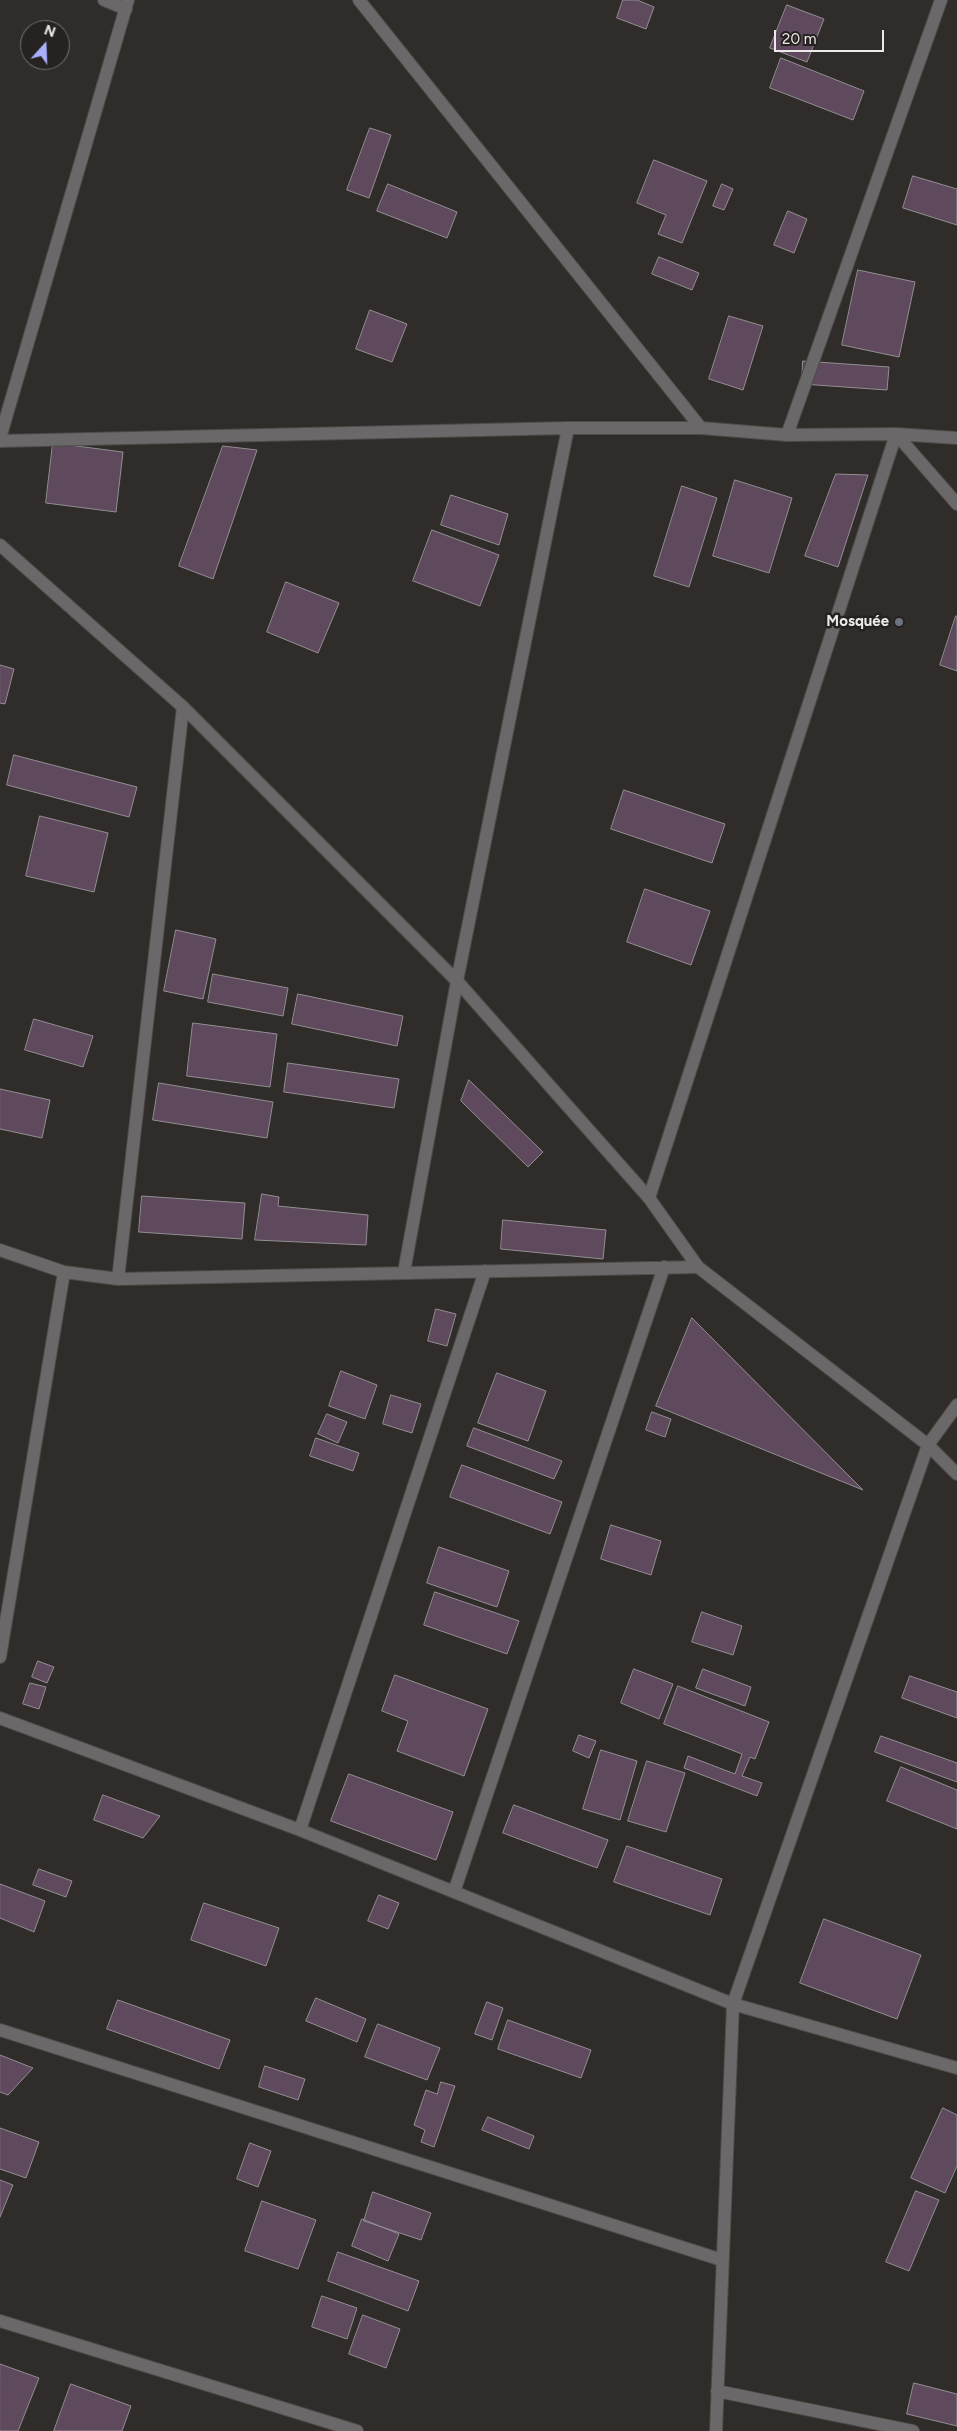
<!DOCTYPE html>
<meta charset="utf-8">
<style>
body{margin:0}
#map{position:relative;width:957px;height:2431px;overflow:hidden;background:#2f2c2a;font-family:Figtree,sans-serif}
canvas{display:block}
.north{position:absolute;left:20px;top:20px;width:50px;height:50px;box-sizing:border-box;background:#252220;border:1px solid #757270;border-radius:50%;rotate:20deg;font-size:14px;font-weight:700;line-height:20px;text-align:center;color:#ece9e8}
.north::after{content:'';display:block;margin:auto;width:18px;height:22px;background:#a8b0fc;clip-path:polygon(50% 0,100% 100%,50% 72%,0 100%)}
.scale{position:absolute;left:774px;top:30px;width:110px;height:22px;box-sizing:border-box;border:2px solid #ece9e8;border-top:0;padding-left:6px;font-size:15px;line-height:18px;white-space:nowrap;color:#ece9e8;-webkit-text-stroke:4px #252220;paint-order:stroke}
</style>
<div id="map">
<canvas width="957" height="2431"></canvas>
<div class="north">N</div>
<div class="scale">20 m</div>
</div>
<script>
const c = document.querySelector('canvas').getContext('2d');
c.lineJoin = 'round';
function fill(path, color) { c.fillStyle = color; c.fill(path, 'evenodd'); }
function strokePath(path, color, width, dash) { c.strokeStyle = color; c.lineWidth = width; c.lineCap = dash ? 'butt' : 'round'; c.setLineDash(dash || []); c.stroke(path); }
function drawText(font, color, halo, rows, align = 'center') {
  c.font = font + ' Figtree,sans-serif'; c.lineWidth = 5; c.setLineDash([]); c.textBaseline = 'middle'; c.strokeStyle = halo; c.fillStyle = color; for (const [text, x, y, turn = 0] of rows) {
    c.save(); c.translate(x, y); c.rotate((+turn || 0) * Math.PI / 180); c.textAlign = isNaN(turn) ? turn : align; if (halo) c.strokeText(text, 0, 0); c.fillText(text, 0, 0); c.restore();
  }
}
const building = new Path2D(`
 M623,0H637L654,7L646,29L617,18Z
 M787,5L824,19L807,62L770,48Z
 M781,58L864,91L853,120L770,88Z
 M370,128L391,135L369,198L347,190Z
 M654,160L707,181L682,243L658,234L666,215L637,203Z
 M913,176L957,189V225L903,208Z
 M388,184L457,212L447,238L377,211Z
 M722,184L733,189L724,210L713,206Z
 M788,211L807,219L794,253L774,245Z
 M659,257L699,273L692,290L652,274Z
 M858,270L915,282L899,357L842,345Z
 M370,310L407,324L392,362L356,349Z
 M729,316L763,326L743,390L709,379Z
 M803,361L889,367L887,390L802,384Z
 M53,443L123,452L116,512L46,503Z
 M223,446L257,450L213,579L179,566Z
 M836,474L868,475L838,567L805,556Z
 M735,480L792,498L769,573L713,556Z
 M682,486L717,498L689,587L654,576Z
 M451,495L508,514L499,545L441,525Z
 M432,530L499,555L480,606L413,581Z
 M286,582L339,603L318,653L267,632Z
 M956,616H957V671L940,665Z
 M0,665L14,669L5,704L0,703Z
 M14,755L137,787L129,817L7,785Z
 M624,790L725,824L712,863L611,829Z
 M40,816L108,833L94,892L26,876Z
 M645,889L710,911L691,965L627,942Z
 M176,930L216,939L203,999L164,991Z
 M213,974L288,988L283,1016L208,1002Z
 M298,994L403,1016L397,1046L292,1024Z
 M34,1019L93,1036L83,1067L25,1050Z
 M193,1023L277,1034L270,1087L187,1076Z
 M288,1063L399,1079L394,1108L284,1092Z
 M469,1080L543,1152L528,1167L461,1101Z
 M159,1083L273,1102L267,1138L153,1120Z
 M0,1089L50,1100L42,1138L0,1129Z
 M262,1194L279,1197L278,1206L368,1215L366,1245L255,1240Z
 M142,1196L245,1203L242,1239L139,1232Z
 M503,1220L606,1230L603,1259L501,1249Z
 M436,1309L456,1314L447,1346L428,1341Z
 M692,1318L863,1490L656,1406Z
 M341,1371L377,1385L365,1419L329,1406Z
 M497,1373L546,1391L528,1441L478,1423Z
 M391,1395L421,1404L412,1433L383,1424Z
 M652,1412L671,1419L665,1437L646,1430Z
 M327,1414L347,1422L338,1443L318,1434Z
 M474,1428L562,1461L554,1479L467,1446Z
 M316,1438L359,1453L353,1471L310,1456Z
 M462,1465L562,1502L550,1534L450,1497Z
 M611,1525L661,1541L651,1575L601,1559Z
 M439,1547L509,1571L497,1607L427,1583Z
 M435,1592L519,1621L507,1654L424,1625Z
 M702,1612L742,1626L733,1655L692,1642Z
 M38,1661L54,1667L47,1683L32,1677Z
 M634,1669L673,1684L659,1719L621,1703Z
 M703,1669L751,1687L745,1706L696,1688Z
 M395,1675L488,1709L464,1776L397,1751L408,1721L382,1711Z
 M910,1676L957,1692V1718L902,1698Z
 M30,1683L46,1687L39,1709L23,1704Z
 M678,1686L769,1722L755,1759L750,1757L742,1776L762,1783L757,1796L684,1768L688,1756L735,1774L742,1754L664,1724Z
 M579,1735L596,1741L589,1758L573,1751Z
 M881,1736L957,1763V1782L875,1752Z
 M601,1750L637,1761L620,1820L583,1809Z
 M647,1761L685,1773L666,1832L628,1821Z
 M901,1767L957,1790V1829L887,1801Z
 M349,1774L453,1812L436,1860L331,1821Z
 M103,1795L160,1816L143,1838L94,1820Z
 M514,1805L608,1840L597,1868L503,1833Z
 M627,1846L722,1879L710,1915L614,1882Z
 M39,1869L72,1881L66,1897L33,1885Z
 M0,1884L45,1901L34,1932L0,1918Z
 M379,1895L399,1903L388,1929L368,1921Z
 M204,1903L279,1928L266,1966L191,1940Z
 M824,1919L921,1955L897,2019L800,1983Z
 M316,1998L366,2019L357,2042L306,2021Z
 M118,2000L230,2040L219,2069L107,2029Z
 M487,2002L503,2008L492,2040L475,2034Z
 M508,2020L591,2050L581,2078L498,2049Z
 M378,2024L440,2048L427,2080L365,2057Z
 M0,2055L33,2068L8,2095L0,2092Z
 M265,2066L305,2079L298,2100L259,2087Z
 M441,2082L455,2086L434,2147L421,2142L425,2130L414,2125L426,2090L437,2094Z
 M943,2108L957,2115V2166L945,2193L911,2178Z
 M488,2117L534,2136L529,2149L482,2130Z
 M0,2128L39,2142L26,2178L0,2169Z
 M250,2143L271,2151L258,2187L237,2179Z
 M0,2180L13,2185L0,2217Z
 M916,2191L939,2200L909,2271L886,2262Z
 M373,2192L431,2213L421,2240L364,2221Z
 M262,2201L316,2220L298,2269L245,2251Z
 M362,2219L399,2234L388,2261L352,2246Z
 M338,2252L419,2281L408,2311L328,2281Z
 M322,2296L357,2308L347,2339L312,2327Z
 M363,2315L400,2329L386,2368L349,2354Z
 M0,2364L39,2378L18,2431H0Z
 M914,2383L957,2394V2426L907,2414Z
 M71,2384L131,2406L122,2431H54Z`);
fill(building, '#5f495d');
strokePath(building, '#928f92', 1);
const minor = new Path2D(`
 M104,0L126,9
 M359,0L701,428
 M896,434L957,504
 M787,435L941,0
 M0,438L128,0
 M0,441L568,428H701L787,435L896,434L957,438
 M649,1198L896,434
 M0,1250L64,1272L118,1279L698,1267
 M404,1272L457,981L568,428
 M118,1279L183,707
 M0,1657L64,1272
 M0,1718L300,1830L733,2004L957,2068
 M300,1830L485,1271
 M454,1892L664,1267
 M0,2030L722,2260
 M0,2321L357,2431
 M717,2391L913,2431
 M716,2431L733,2004L928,1445L957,1405`);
const tertiary = new Path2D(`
 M0,545L183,707L457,981L649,1198L698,1267L928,1445L957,1474`);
strokePath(minor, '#4d4a48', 14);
strokePath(tertiary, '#4d4a48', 14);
strokePath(minor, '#6a6868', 12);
strokePath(tertiary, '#6a6868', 12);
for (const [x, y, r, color] of [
 [899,622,5,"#6b7280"]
]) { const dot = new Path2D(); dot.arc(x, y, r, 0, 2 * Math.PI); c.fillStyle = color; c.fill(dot); strokePath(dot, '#252220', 2); }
drawText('bold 15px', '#ece9e8', '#252220', [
 ["Mosquée",889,622]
], 'right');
</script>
